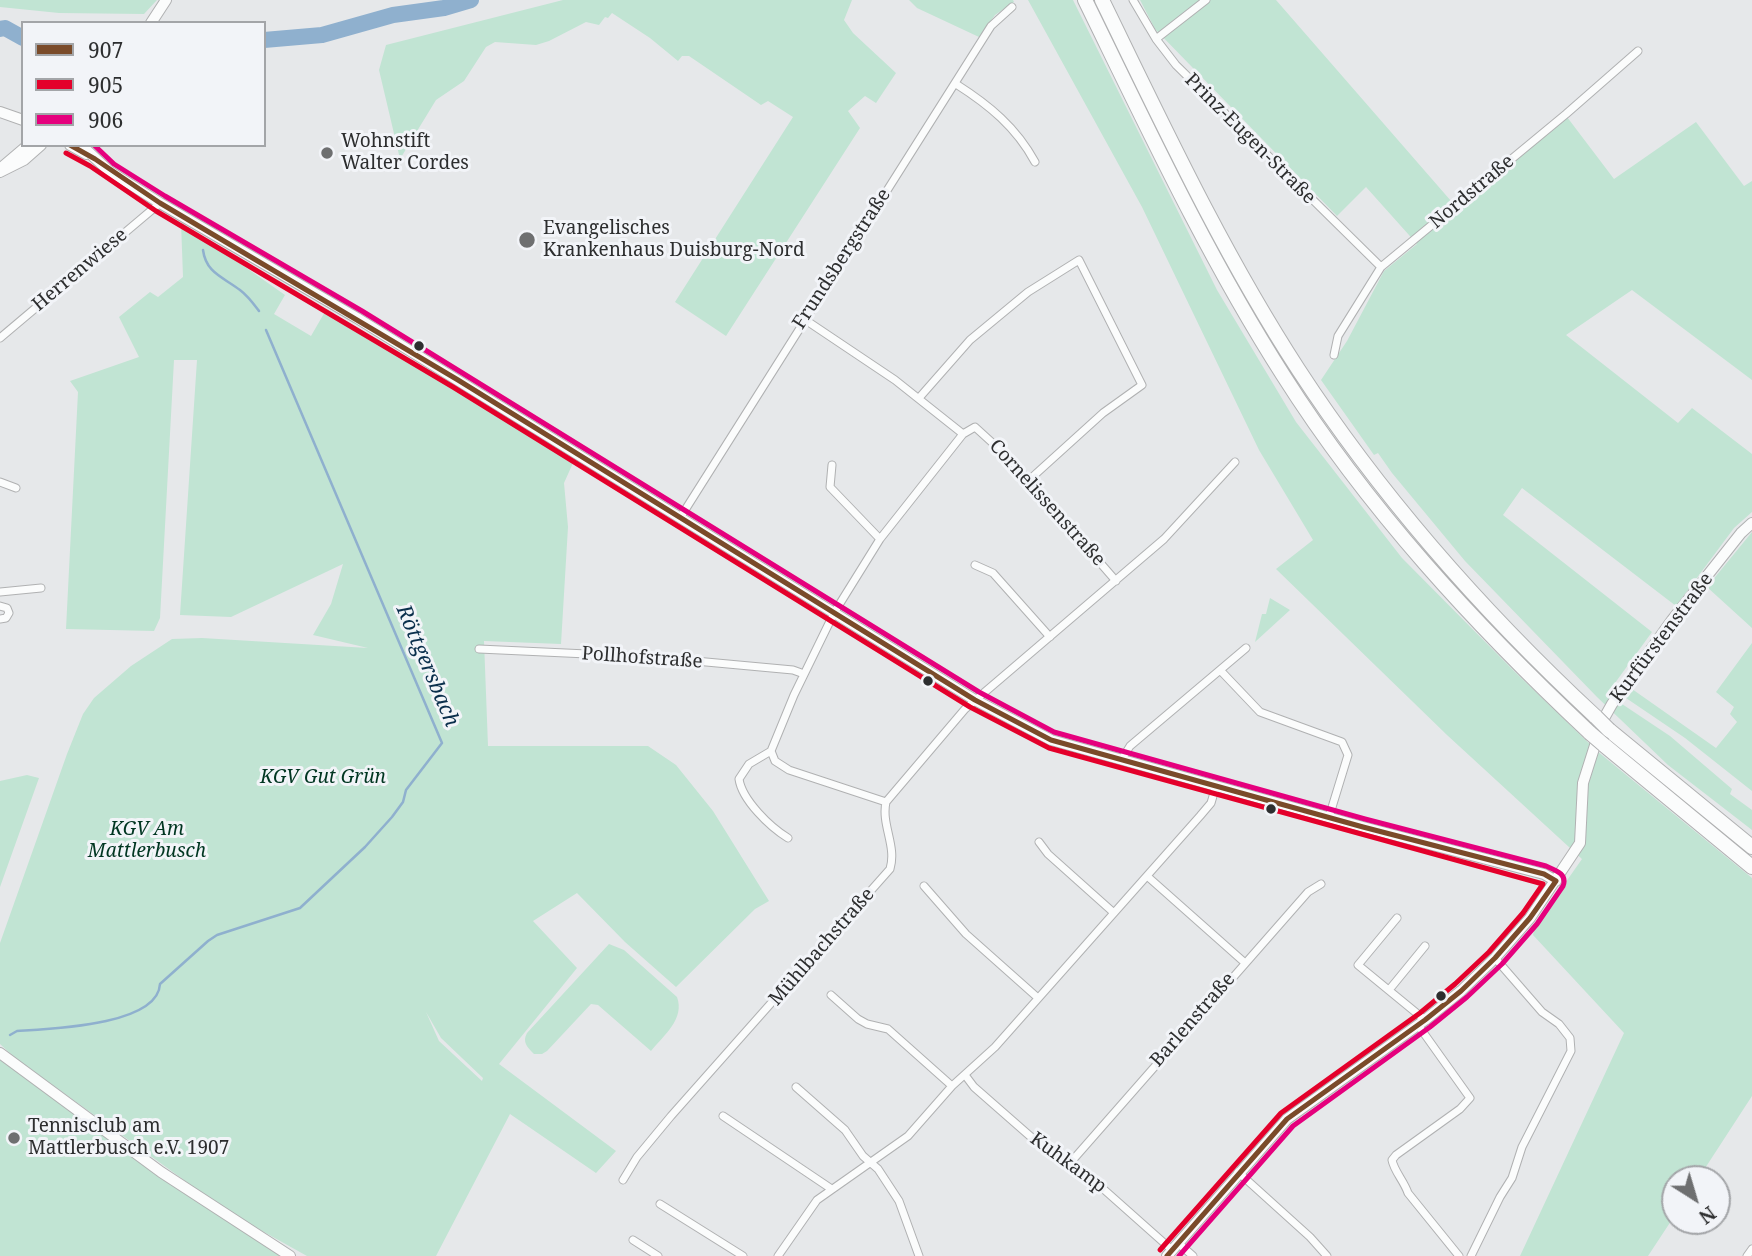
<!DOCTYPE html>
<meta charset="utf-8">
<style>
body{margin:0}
#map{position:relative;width:1752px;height:1256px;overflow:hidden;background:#e6e8ea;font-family:"Noto Serif",serif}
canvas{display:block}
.legend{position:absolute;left:21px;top:21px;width:245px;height:126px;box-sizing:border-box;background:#f2f4f8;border:2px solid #a3a5a8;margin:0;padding:9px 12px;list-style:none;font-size:21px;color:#2d2e2f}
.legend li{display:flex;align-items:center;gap:14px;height:35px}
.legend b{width:35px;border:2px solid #a3a5a8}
.north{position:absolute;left:1661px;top:1165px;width:70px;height:70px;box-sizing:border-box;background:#f2f4f8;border:2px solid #a3a5a8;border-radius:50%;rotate:143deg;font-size:19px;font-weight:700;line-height:28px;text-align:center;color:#2d2e2f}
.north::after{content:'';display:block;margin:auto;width:24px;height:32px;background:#6e6f70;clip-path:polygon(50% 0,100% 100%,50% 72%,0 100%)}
</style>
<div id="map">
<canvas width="1752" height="1256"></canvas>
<ul class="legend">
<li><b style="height:9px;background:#7a4b2a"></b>907</li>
<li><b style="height:9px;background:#e4002b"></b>905</li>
<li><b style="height:9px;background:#e5007d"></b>906</li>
</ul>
<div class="north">N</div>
</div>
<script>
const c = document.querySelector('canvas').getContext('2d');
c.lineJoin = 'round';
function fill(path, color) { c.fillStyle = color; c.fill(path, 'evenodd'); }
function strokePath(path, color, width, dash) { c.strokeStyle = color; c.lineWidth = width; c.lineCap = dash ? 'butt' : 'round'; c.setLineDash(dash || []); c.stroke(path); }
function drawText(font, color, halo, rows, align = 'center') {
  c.font = font + ' "Noto Serif",serif'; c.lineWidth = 6; c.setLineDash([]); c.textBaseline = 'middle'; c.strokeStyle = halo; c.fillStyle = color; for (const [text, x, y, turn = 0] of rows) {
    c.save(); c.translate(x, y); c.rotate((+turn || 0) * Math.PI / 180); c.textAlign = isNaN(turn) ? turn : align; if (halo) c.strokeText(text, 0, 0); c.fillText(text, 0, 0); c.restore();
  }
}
fill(new Path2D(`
 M0,0H157L144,14L59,13L0,7Z
 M563,0H852L844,20L853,33L896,73L876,103L865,96L848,111L860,128L726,336L675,302L793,117L768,101L761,105L689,56H682L678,61L650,38L612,13L608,18L605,17L599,25L586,22L549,41L536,45L495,42L486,47L464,81L436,100L400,159L379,70L386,45Z
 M909,0H1013L1014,2L995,15L979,37L917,8Z
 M1028,0H1073L1217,290L1296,422L1402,558L1515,672L1597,751L1752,878V1096L1698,1179H1675V1215L1648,1256H1520L1624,1033L1533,935L1535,926L1582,859L1447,735L1276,569L1313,540L1259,450L1142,207Z
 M1140,0H1276L1458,209L1567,117L1614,179L1696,122L1744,186L1752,181V380L1632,290L1566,335L1678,423L1692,408L1752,454V512L1734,528L1676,606L1522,488L1503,515L1652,632L1607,694L1670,736L1732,789L1730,794L1752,810V830L1668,765L1597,697L1465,561L1392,473L1378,453L1374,455L1321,380L1347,341L1384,271L1417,244L1366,187L1337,216L1155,29Z
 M181,222L285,295L274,314L311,336L326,310L573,463L564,483L568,527L561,644L484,641L488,746H648L676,765L713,811L769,901L755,909L676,987L625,942L577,893L533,921L577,968L499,1064L616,1151L596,1173L510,1114L436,1256H307L228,1212L14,1057L0,1044V943L67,754L83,714L94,698L131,666L172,639L202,638L368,648L313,635L331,604L343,564L231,617L180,615L197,360H174L160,618L154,631L66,629L78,392L70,381L139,357L119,317L150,292L158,297L183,277ZM426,1012L441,1038L483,1078L482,1081L439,1041Z
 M1752,532V628L1707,587Z
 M1270,598L1290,610L1255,642L1262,614H1266Z
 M1752,643V791L1685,738L1626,698L1632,689L1716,748L1737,722L1730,714L1734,707L1716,692Z
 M27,775L39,778L0,887V781Z
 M609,944L624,950L677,997C685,1019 664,1035 651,1051L598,1005L591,1004L547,1051L542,1054H534C527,1047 522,1042 527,1033Z
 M0,1056L286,1256H0Z`), '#c1e4d3');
strokePath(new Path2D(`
 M203,250C206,273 223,277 240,290C248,296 253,303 259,311
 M10,1035L17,1031C48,1029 158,1026 160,984L208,941L217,935L300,908L365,847L392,817L403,802L406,790L442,743L266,330`), '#8fb0ce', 2.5);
strokePath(new Path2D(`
 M0,29L5,28L23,38
 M264,40L322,35L393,15L444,8L471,0`), '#8fb0ce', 16);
const street = new Path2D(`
 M1133,0L1156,39L1176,65L1381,267
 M1156,39L1206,0
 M956,84C989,105 1016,127 1035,162
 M804,319L895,380L963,434
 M0,338L160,203
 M1334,355L1338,336L1381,267L1566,114L1638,51
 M919,398L970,340L1028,292L1079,260L1142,385L1103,413L1029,480
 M832,465L830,487L880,539
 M0,482L16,488
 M680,518L991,26L1012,7
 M975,565L993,573L1050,637
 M0,592L41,588
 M0,606L7,608L9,613L6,618L0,619
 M479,649L652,657L793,670L804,674
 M1220,670L1246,648
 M771,751L749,764L739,779C742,800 770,827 788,838
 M1122,759L1130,746L1220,670L1260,712L1342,742L1348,755L1329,817
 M886,802L789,770L775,761L771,751L794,695L834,613L880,539L963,434L975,427L1009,458L1116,581
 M1039,842L1048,854L1114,913
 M1147,876L1244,962
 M924,886L966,934L1038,998
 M1397,918L1358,965L1425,1020
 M1389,990L1425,946
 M831,995L858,1019L867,1024L888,1029L952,1086
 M1418,1025L1470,1098L1460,1109L1396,1155L1392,1160C1394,1171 1404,1181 1408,1193L1459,1256
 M965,1075L974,1087L1055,1158L1071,1162L1082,1170L1172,1250
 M796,1087L845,1130L863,1156L878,1169L899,1201L919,1256
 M723,1116L830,1188
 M1071,1162L1308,892L1321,884
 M1238,1172L1310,1237L1327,1256
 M623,1180L637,1157L671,1116L890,869C897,846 881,825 886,802L965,709L1164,539L1235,462
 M660,1204L743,1256
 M633,1240L658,1256
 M1178,1243L1193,1256
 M778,1256L817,1200L908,1136L952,1086L995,1047L1200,816L1211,803L1216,786
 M1471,1256L1500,1197L1512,1178L1522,1147L1571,1051L1570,1038L1559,1024L1542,1012L1495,958
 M1747,1256L1752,1249`);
const secondary = new Path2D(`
 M151,23L166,0
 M0,112L23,120
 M70,145L86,154
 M81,145L109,171L160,203L357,318L975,700L1051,740L1363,827L1544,874L1556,881
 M1,168L28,145
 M0,172L24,160L41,145
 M0,1053L161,1172L290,1256
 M1167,1256L1287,1119L1425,1020L1461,991L1495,958L1530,918L1580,843L1583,783L1603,720L1612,704L1672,620L1741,533L1752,523`);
const highway = new Path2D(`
 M1085,0C1147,127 1207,256 1283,375C1368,509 1475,625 1590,733
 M1102,0C1163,125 1222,252 1298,369C1382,498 1483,612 1596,717
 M1609,730L1752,847
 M1604,745L1752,867`);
strokePath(street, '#b0b1b2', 9);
strokePath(secondary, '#b0b1b2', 12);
strokePath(highway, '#b0b1b2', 16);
strokePath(street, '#fbfcfc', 7);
strokePath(secondary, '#fbfcfc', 10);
strokePath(highway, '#fbfcfc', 14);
const highwayBridge = new Path2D(`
 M1596,717L1609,730
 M1590,733L1604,745`);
strokePath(highwayBridge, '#b0b1b2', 16, []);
strokePath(highwayBridge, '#fbfcfc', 14);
strokePath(new Path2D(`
 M70,145L95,159L160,203L458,380L975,700L1051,740L1363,827L1544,874L1556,881
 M1167,1256L1287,1119L1425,1020L1461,991L1495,958L1530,918L1556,881`), '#7a4b2a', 5);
strokePath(new Path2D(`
 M66,153L90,166L156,211L453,387L970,707L1049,748L1543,884L1523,913L1489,952L1455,984L1420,1013L1281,1113L1160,1250`), '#e4002b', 5);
strokePath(new Path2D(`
 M94,145L114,164L165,196L362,311L979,692L1054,732L1365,819L1546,866C1555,870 1568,874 1563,886L1537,924L1502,964L1467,997L1430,1027L1293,1126L1179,1256`), '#e5007d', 5);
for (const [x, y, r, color] of [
 [327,153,7,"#6e6f70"],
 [527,240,9,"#6e6f70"],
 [419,346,6,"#2d2e2f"],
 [928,681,6,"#2d2e2f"],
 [1271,809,6,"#2d2e2f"],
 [1441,996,6,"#2d2e2f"],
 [14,1138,7,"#6e6f70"]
]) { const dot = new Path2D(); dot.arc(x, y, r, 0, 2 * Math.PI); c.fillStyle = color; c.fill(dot); strokePath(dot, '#f2f4f8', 2.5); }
drawText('19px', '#2d2e2f', '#f2f4f8', [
 ["Prinz-Eugen-Straße",1250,139,45],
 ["Nordstraße",1472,192,-40],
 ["Frundsbergstraße",842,259,-57],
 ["Herrenwiese",80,270,-40],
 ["Cornelissenstraße",1047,503,48],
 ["Kurfürstenstraße",1662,638,-53],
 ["Pollhofstraße",642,658,4],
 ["Mühlbachstraße",822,947,-49],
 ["Barlenstraße",1193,1020,-49],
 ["Kuhkamp",1068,1163,36]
]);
drawText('19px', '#2d2e2f', '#f2f4f8', [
 ["Wohnstift",341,142],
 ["Walter Cordes",341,164],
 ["Evangelisches",543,229],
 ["Krankenhaus Duisburg-Nord",543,251],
 ["Tennisclub am",28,1127],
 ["Mattlerbusch e.V. 1907",28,1149]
], 'left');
drawText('italic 19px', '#003621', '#f2f4f8', [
 ["KGV Gut Grün",323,778],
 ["KGV Am",147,830],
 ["Mattlerbusch",147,852]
]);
drawText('italic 21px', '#0a2f4c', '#f2f4f8', [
 ["Röttgersbach",427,666,67]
]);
</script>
